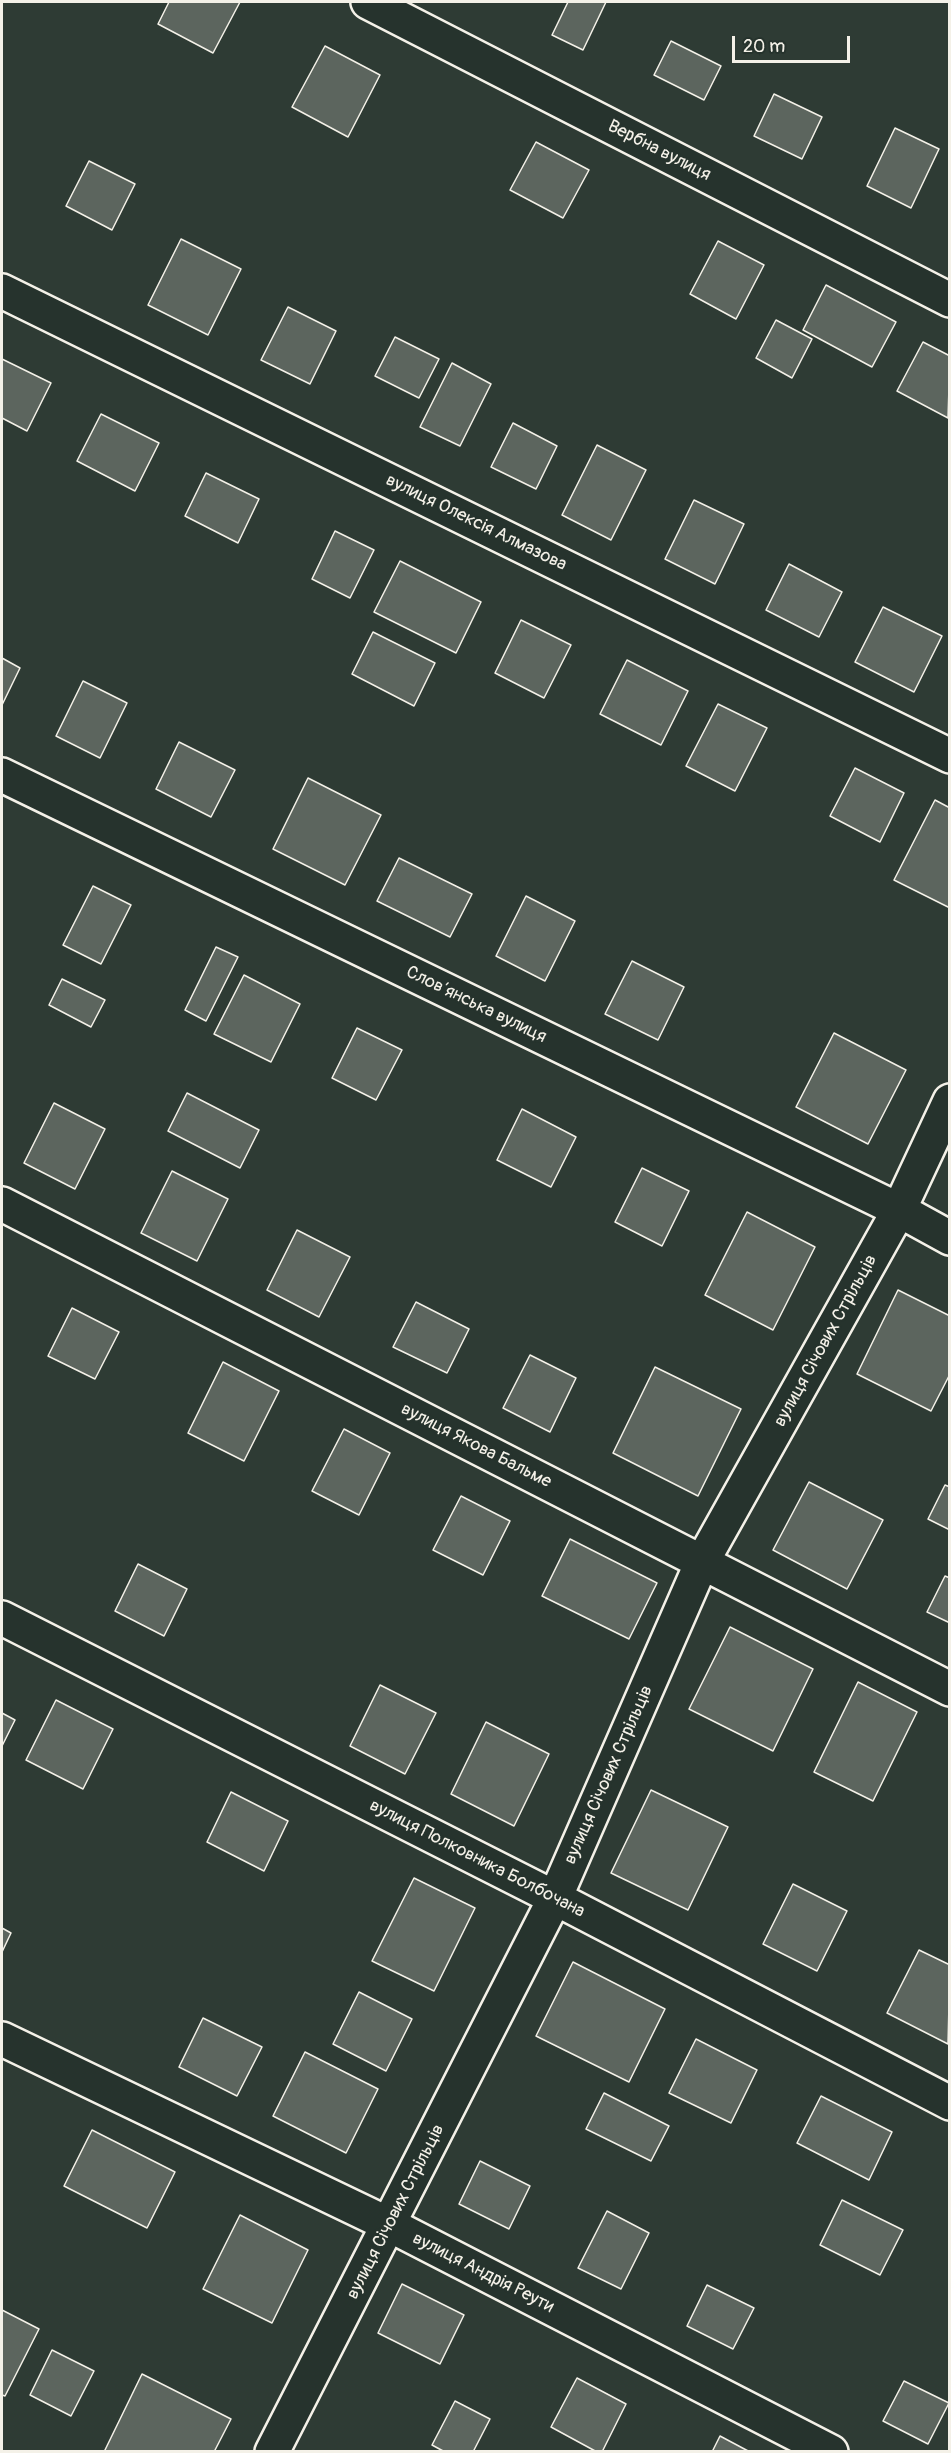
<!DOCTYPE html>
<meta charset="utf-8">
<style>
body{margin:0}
#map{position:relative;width:951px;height:2453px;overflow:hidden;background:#2e3b34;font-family:Pangolin,sans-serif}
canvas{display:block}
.frame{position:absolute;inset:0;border:3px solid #f4f1e8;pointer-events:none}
.scale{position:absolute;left:732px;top:36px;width:118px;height:27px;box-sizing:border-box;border:3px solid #f4f1e8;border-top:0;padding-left:8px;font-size:18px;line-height:21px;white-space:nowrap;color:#f4f1e8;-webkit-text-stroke:4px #26332d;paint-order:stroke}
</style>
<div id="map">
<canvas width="951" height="2453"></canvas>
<div class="frame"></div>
<div class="scale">20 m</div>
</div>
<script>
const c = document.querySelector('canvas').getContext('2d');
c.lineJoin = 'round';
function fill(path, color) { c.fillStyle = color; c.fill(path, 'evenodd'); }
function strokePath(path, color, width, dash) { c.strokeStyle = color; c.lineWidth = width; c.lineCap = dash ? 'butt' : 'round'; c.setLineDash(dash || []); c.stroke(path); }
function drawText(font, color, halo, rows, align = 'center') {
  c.font = font + ' Pangolin,sans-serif'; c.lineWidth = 5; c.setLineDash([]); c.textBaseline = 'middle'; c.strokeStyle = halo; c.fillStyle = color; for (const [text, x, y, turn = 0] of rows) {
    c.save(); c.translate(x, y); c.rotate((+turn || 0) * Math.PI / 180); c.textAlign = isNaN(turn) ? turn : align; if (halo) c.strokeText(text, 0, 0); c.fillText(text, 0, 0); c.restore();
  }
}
const building = new Path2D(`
 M169,2H240L213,53L158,24Z
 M568,2H606L583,50L552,35Z
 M671,41L721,66L704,100L654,75Z
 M325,46L380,75L348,137L292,107Z
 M774,94L822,117L802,159L754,136Z
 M895,128L939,149L911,208L867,186Z
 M536,142L589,170L563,218L510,190Z
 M89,161L135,184L112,230L66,206Z
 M181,239L241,269L208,335L148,305Z
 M718,241L764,265L736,319L690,294Z
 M826,285L896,322L872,367L803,330Z
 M288,307L336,331L310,384L261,360Z
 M776,320L812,339L792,378L756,358Z
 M395,337L439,359L419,398L375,376Z
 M923,342L950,356L948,418L897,391Z
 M2,359L51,383L27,431L2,418Z
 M452,363L491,384L460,446L420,427Z
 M101,414L159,443L135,491L77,461Z
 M513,423L557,446L536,489L491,467Z
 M597,445L646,470L611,540L562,515Z
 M206,473L259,499L238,543L185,516Z
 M694,500L744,524L715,584L665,559Z
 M335,531L374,550L350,598L312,579Z
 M400,561L481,602L456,653L374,612Z
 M789,564L842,592L819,637L766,610Z
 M883,607L942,636L914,692L855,662Z
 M521,620L571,645L544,698L495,673Z
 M373,632L435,663L414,706L352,674Z
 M2,658L20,668L2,705Z
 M627,660L688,691L661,745L600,714Z
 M83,681L127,703L100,758L56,736Z
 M718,704L767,728L735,791L686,766Z
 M179,742L235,770L211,817L156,789Z
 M855,768L904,793L880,842L830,816Z
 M308,778L381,815L345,885L273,849Z
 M935,800L950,808V908L894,880Z
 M399,858L472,894L450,937L377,901Z
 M93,886L131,905L101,964L63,945Z
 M526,896L575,921L545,981L496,956Z
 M216,947L238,957L206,1021L185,1010Z
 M632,961L684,987L658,1040L605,1014Z
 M244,975L300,1004L271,1062L214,1034Z
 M62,979L105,1000L91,1027L49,1005Z
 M357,1028L402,1050L376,1100L332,1078Z
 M834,1033L906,1070L868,1144L796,1107Z
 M187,1093L259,1130L240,1168L168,1131Z
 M54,1103L105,1129L75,1189L24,1163Z
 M522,1109L576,1137L551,1187L497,1160Z
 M642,1168L689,1191L662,1246L615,1222Z
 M172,1171L228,1199L197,1261L141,1233Z
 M747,1212L815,1247L773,1330L705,1295Z
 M297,1230L350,1257L319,1317L267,1290Z
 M898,1290L950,1316V1374L931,1411L857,1374Z
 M416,1302L469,1329L447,1373L393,1347Z
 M72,1308L119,1332L95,1379L48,1356Z
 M530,1355L576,1378L550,1432L503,1408Z
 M223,1362L279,1391L244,1461L188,1433Z
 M655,1367L741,1409L698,1496L613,1453Z
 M344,1429L390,1453L359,1515L312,1491Z
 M809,1482L883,1520L847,1589L773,1550Z
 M945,1485L950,1487V1530L928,1519Z
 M461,1496L510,1521L483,1575L433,1550Z
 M570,1539L657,1583L629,1639L542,1596Z
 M138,1564L187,1589L164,1636L115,1611Z
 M945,1576L950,1578V1623L927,1612Z
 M730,1627L813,1669L773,1751L689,1709Z
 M858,1682L917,1712L873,1801L814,1772Z
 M380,1685L436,1713L405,1774L350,1746Z
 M56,1700L113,1729L83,1789L26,1760Z
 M2,1713L15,1720L2,1746Z
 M486,1722L549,1754L514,1826L451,1794Z
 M651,1790L728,1827L688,1910L611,1873Z
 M231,1792L288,1821L264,1871L207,1842Z
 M414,1878L475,1908L434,1991L372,1961Z
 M793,1884L847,1911L817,1971L763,1944Z
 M2,1928L11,1933L2,1952Z
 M919,1950L950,1965L948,2044L887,2013Z
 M573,1962L665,2009L629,2082L536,2036Z
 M359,1992L412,2019L386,2071L333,2044Z
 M203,2018L262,2047L237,2096L179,2067Z
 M696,2039L757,2070L731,2123L669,2093Z
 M305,2052L378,2089L346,2153L273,2116Z
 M604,2093L669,2126L651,2161L586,2129Z
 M821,2096L892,2132L869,2180L797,2143Z
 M92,2130L175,2172L147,2228L64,2186Z
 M480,2161L530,2186L509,2229L459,2204Z
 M842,2200L903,2230L880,2275L820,2245Z
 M607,2211L649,2233L621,2289L578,2268Z
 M240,2215L308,2250L272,2323L203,2289Z
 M402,2284L464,2315L440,2364L378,2333Z
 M707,2285L754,2308L733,2349L687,2326Z
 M2,2310L39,2329L5,2396L2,2395Z
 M52,2350L94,2371L71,2416L30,2395Z
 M142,2374L231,2419L214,2452H104Z
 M577,2378L626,2404L602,2452H597L551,2427Z
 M904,2381L949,2403L928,2444L883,2421Z
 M455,2401L490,2419L473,2452H445L432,2445Z
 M720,2436L750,2452H712Z`);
fill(building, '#5c655e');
strokePath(building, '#f4f1e8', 1.5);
const minor = new Path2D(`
 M368,2L950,300
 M2,291L950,756
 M2,775L899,1210L950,1238
 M2,1204L950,1689
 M2,1618L555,1898L950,2103
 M2,2039L390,2225L831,2452
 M272,2452L555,1898L702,1562L899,1210L950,1101`);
strokePath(minor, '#f4f1e8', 38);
strokePath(minor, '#26332d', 33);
drawText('18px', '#f4f1e8', '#26332d', [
 ["Вербна вулиця",659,151,27],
 ["вулиця Олексія Алмазова",476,523,26],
 ["Словʼянська вулиця",476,1005,26],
 ["вулиця Січових Стрільців",826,1341,-61],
 ["вулиця Якова Бальме",476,1446,27],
 ["вулиця Січових Стрільців",609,1775,-66],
 ["вулиця Полковника Болбочана",477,1859,27],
 ["вулиця Січових Стрільців",396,2212,-63],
 ["вулиця Андрія Реути",483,2273,27]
]);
</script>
